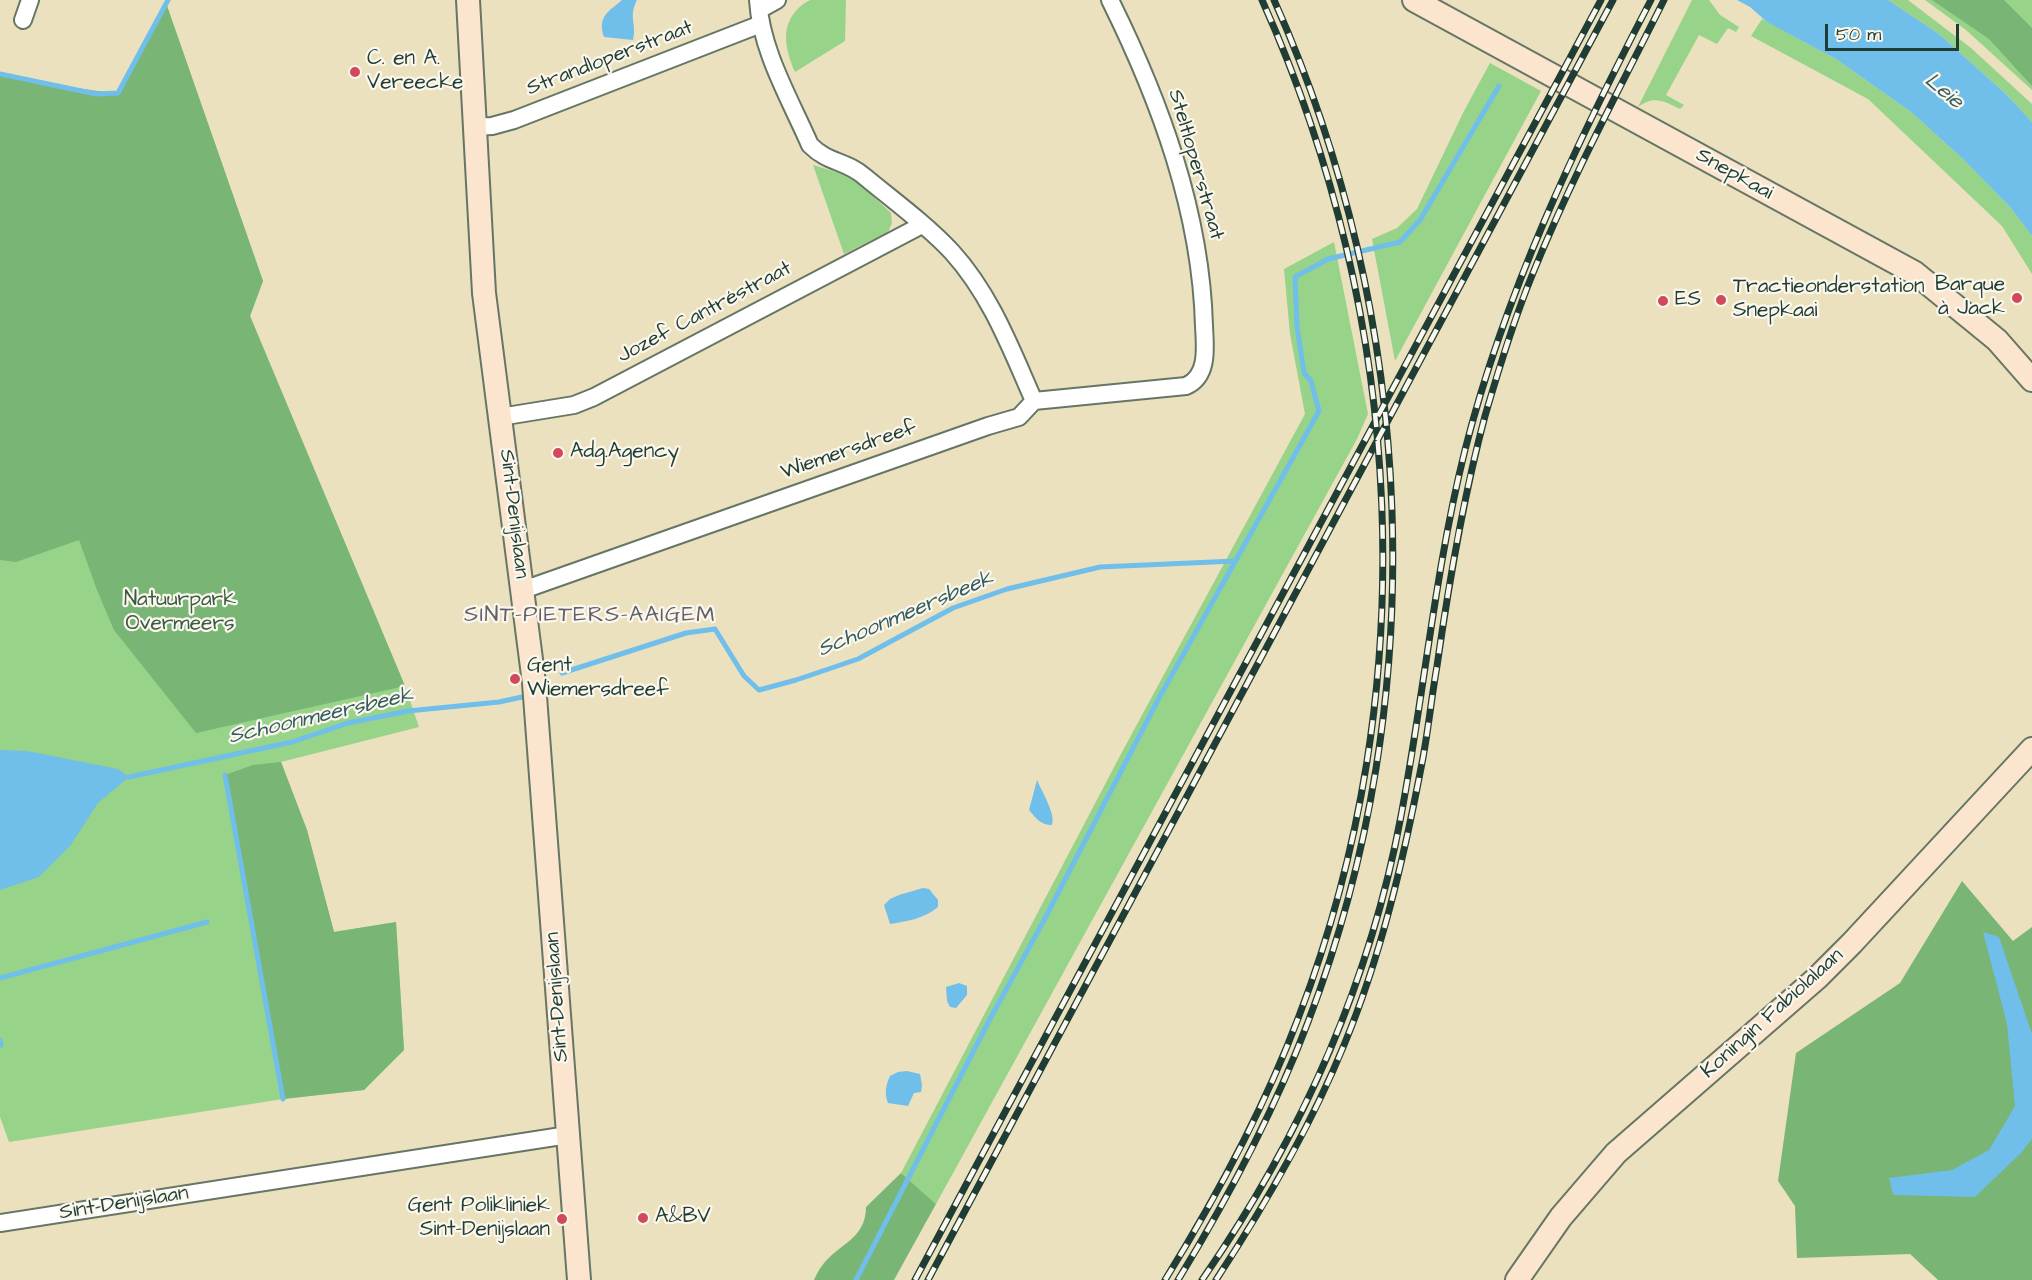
<!DOCTYPE html>
<meta charset="utf-8">
<style>
body{margin:0}
#map{position:relative;width:2032px;height:1280px;overflow:hidden;background:#ebe1bf;font-family:"Architects Daughter",sans-serif}
canvas{display:block}
.scale{position:absolute;left:1825px;top:24px;width:134px;height:27px;box-sizing:border-box;border:3px solid #1f3d34;border-top:0;padding-left:8px;font-size:18px;line-height:21px;white-space:nowrap;color:#1f3d34;-webkit-text-stroke:4px #fbf7ec;paint-order:stroke}
</style>
<div id="map">
<canvas width="2032" height="1280"></canvas>
<div class="scale">50 m</div>
</div>
<script>
const c = document.querySelector('canvas').getContext('2d');
c.lineJoin = 'round';
function fill(path, color) { c.fillStyle = color; c.fill(path, 'evenodd'); }
function strokePath(path, color, width, dash) { c.strokeStyle = color; c.lineWidth = width; c.lineCap = dash ? 'butt' : 'round'; c.setLineDash(dash || []); c.stroke(path); }
function drawText(font, color, halo, rows, align = 'center') {
  c.font = font + ' "Architects Daughter",sans-serif'; c.lineWidth = 4.5; c.setLineDash([]); c.textBaseline = 'middle'; c.strokeStyle = halo; c.fillStyle = color; for (const [text, x, y, turn = 0] of rows) {
    c.save(); c.translate(x, y); c.rotate((+turn || 0) * Math.PI / 180); c.textAlign = isNaN(turn) ? turn : align; if (halo) c.strokeText(text, 0, 0); c.fillText(text, 0, 0); c.restore();
  }
}
fill(new Path2D(`
 M810,0H846L845,41L795,72C783,45 779,17 810,0Z
 M1692,0H1709L1720,15L1739,27L1736,32L1728,28L1717,44L1699,35L1666,95L1684,105L1680,109C1664,101 1654,95 1638,107Z
 M1888,0H1908L1971,48L2032,104V122L2007,95L1939,34Z
 M1925,0H2032V90L1966,30Z
 M166,3L263,281L250,316L405,686L419,727L281,762L307,830L334,932L396,922L404,1050L364,1090L283,1099L9,1142L0,1117V74L96,94L118,93Z
 M1762,19L1836,59L1911,112L1963,159L2010,207L2032,236V274L2002,226L1868,99L1751,36Z
 M1490,63L1541,91L1395,361L1372,239L1397,228L1417,209L1464,111Z
 M813,165L846,175L859,183L891,213L892,223L888,232L844,254Z
 M1334,242L1368,414L1357,439L936,1204L901,1173L1122,752L1305,414L1290,334L1284,269Z`), '#97d388');
fill(new Path2D(`
 M1932,0H2004L2032,28V86L1989,39Z
 M166,3L263,281L250,316L405,686L196,733L114,630L97,590L79,540L16,562L0,560V74L34,82L119,94Z
 M281,762L307,830L334,932L396,922L404,1050L364,1090L283,1099L225,775L253,765Z
 M1962,881L2013,941L2032,927V1280H1938L1910,1254L1797,1258L1795,1206L1778,1181L1796,1053L1900,983Z
 M901,1173L936,1204L894,1280H814C816,1276 818,1271 821,1267C837,1244 866,1240 866,1207Z`), '#79b574');
fill(new Path2D(`
 M622,0H637C628,17 637,24 633,40L604,37C597,17 608,12 622,0Z
 M1737,0H1888L1939,34L2007,95L2032,122V236L2010,207L1963,159L1911,112L1836,59L1767,22L1750,7Z
 M0,750L27,751L118,769L129,777L98,803L70,846L39,877L0,890Z
 M1037,780C1042,792 1056,814 1052,825C1040,825 1036,818 1029,810Z
 M923,888L929,889L938,900V907C924,919 907,921 890,924L884,905L890,899L899,895Z
 M1983,932L1999,937L2032,1034V1139L2021,1153L1975,1197L1893,1195L1889,1178L1952,1170L1989,1150L2015,1106L2007,1024Z
 M959,983L967,986V995L956,1008L950,1007L947,1001L946,987Z
 M907,1071L920,1074L922,1085L921,1092L914,1093L908,1106L888,1103C884,1093 886,1085 890,1076L898,1072Z`), '#70beea');
strokePath(new Path2D(`
 M0,74L96,94L118,93L168,0
 M562,673L686,633L715,629L744,676L759,690L796,680L858,659L953,608L1007,589L1100,567L1235,561
 M225,775L283,1099
 M129,777L292,742L348,723L408,711L499,702L522,697
 M0,978L207,922
 M0,1040L1,1045
 M856,1280L990,1019L1043,922L1159,698L1319,411L1311,381L1304,373L1297,326L1295,277L1328,259L1400,242L1420,220L1499,86`), '#70beea', 5);
const street = new Path2D(`
 M758,0C761,51 790,99 810,145C829,164 846,160 865,177C894,201 926,224 952,252C991,295 1011,349 1034,401
 M759,10L777,0
 M23,20L30,0
 M473,127L492,126L514,120L761,24
 M500,417L574,405L594,397L922,225
 M523,590L988,426L1019,417L1034,401L1186,386C1209,376 1205,347 1204,326C1201,212 1160,101 1110,0
 M0,1223L568,1135`);
const secondary = new Path2D(`
 M468,0L484,293L534,683L579,1280
 M1414,0L1915,273L1997,340L2032,380
 M1517,1280L1561,1217L1616,1153L1817,978L1852,943L2032,749`);
strokePath(street, '#667665', 20);
strokePath(secondary, '#667665', 26);
strokePath(street, '#fff', 16);
strokePath(secondary, '#fce5cf', 22);
const rail = new Path2D(`
 M915,1280L1601,0
 M928,1280L1613,0
 M1165,1280C1217,1196 1264,1109 1299,1016C1425,687 1406,320 1262,0
 M1178,1280C1228,1198 1274,1112 1308,1022C1434,694 1417,319 1274,0
 M1202,1280C1299,1140 1370,983 1401,816C1424,694 1435,570 1465,450C1505,292 1576,144 1651,0
 M1216,1280C1265,1205 1310,1128 1344,1045C1381,956 1403,862 1421,768C1428,734 1431,700 1437,666C1449,582 1463,498 1485,416C1499,368 1514,319 1533,273C1571,179 1619,90 1664,0`);
strokePath(rail, '#1f3d34', 7);
strokePath(rail, '#fbf7ec', 4.5, [14]);
for (const [x, y, r, color] of [
 [355,72,6,"#d1495b"],
 [2017,298,6,"#d1495b"],
 [1721,300,6,"#d1495b"],
 [1663,301,6,"#d1495b"],
 [558,453,6,"#d1495b"],
 [515,679,6,"#d1495b"],
 [643,1218,6,"#d1495b"],
 [562,1219,6,"#d1495b"]
]) { const dot = new Path2D(); dot.arc(x, y, r, 0, 2 * Math.PI); c.fillStyle = color; c.fill(dot); strokePath(dot, '#fbf7ec', 2); }
drawText('21px', '#1f3d34', '#fbf7ec', [
 ["Strandloperstraat",610,59,-21],
 ["Steltloperstraat",1195,165,74],
 ["Snepkaai",1734,175,29],
 ["Jozef Cantréstraat",705,313,-28],
 ["Wiemersdreef",849,451,-19],
 ["Sint-Denijslaan",513,514,83],
 ["Sint-Denijslaan",558,997,-94],
 ["Koningin Fabiolalaan",1773,1014,-42],
 ["Sint-Denijslaan",124,1204,-9]
]);
drawText('21px', '#1f3d34', '#fbf7ec', [
 ["C. en A.",367,60],
 ["Vereecke",367,84],
 ["Barque",2005,286,"right"],
 ["à Jack",2005,310,"right"],
 ["Tractieonderstation",1733,288],
 ["Snepkaai",1733,312],
 ["ES",1675,301],
 ["Adg.Agency",570,453],
 ["Gent",527,667],
 ["Wiemersdreef",527,691],
 ["Gent Polikliniek",550,1207,"right"],
 ["Sint-Denijslaan",550,1231,"right"],
 ["A&BV",655,1218]
], 'left');
drawText('21px', '#375b45', '#fbf7ec', [
 ["Natuurpark",180,601],
 ["Overmeers",180,625]
]);
drawText('italic 22px', '#335d62', '#fbf7ec', [
 ["Leie",1943,92,40],
 ["Schoonmeersbeek",906,615,-23],
 ["Schoonmeersbeek",321,717,-13]
]);
c.letterSpacing = '1.5px';
drawText('22px', '#625e6a', '#fbf7ec', [
 ["SINT-PIETERS-AAIGEM",590,616]
]);
c.letterSpacing = '0px';
</script>
